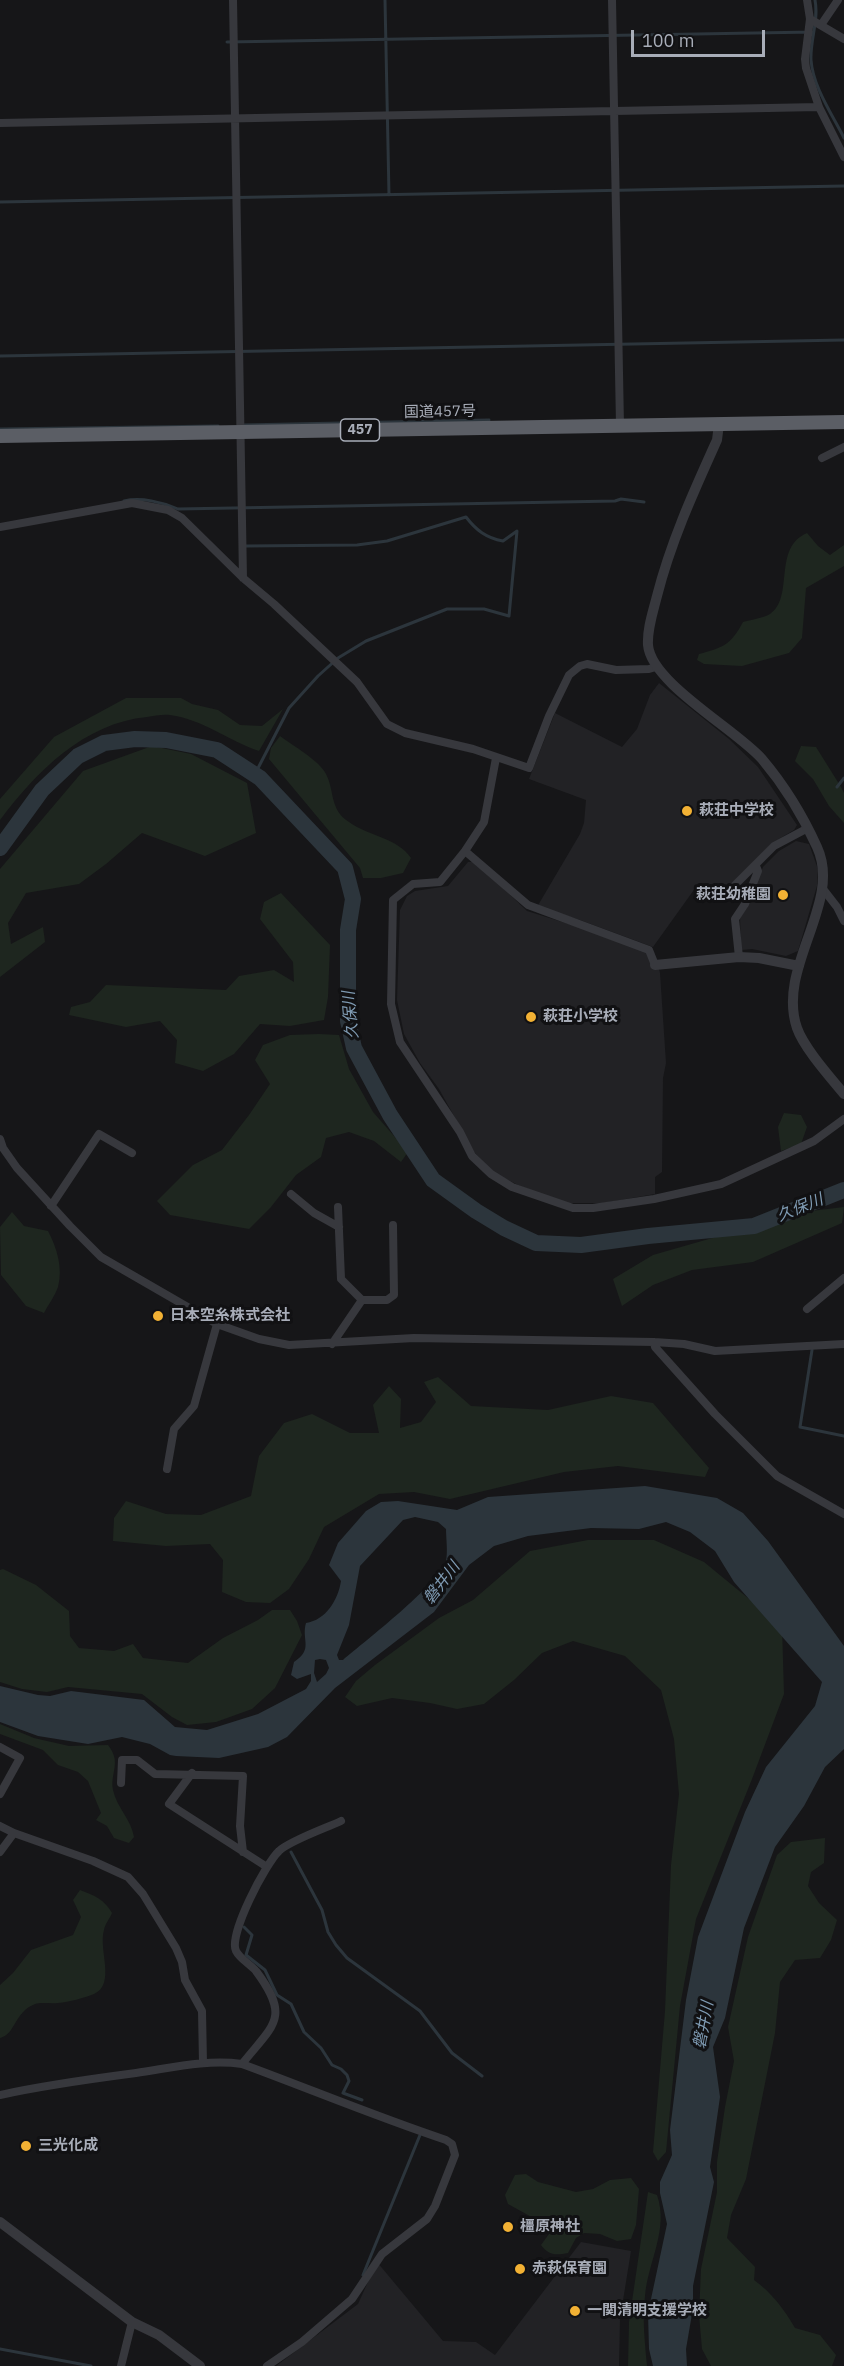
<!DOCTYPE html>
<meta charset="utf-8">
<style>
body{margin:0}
#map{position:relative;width:844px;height:2366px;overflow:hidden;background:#161618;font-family:"IBM Plex Sans",sans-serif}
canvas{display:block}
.scale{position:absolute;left:631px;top:30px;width:134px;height:27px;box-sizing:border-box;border:3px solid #a8adb8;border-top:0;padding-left:8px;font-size:18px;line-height:21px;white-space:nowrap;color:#a8adb8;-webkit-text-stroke:4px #111113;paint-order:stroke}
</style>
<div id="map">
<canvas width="844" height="2366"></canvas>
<div class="scale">100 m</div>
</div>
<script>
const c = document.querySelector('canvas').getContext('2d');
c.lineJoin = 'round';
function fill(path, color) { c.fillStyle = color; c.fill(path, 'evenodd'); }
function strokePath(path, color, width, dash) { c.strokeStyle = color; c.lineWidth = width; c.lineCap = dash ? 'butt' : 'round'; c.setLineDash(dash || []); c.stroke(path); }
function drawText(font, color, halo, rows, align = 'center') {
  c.font = font + ' "IBM Plex Sans","Noto Sans JP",sans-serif'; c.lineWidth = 6; c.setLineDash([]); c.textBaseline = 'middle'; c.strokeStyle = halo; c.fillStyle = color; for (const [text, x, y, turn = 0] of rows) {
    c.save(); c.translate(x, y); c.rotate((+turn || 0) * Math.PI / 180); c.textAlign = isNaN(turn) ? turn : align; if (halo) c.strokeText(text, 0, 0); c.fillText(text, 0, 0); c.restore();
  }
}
fill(new Path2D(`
 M659,683L729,739L758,767L797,825L794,830L772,843L724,892L696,887L653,947L580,920L537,907L580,834L584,823L586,800L529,779L555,713L622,747L637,729L650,695Z
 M796,841L809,844L818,869L817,886L798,951L786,956L752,949L741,950L740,917L747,908L763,867L779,851Z
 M468,862H476L527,911L588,930L648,953L650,958L656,957L660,973L666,1063L663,1078L662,1172L655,1177V1194L603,1203H563L518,1185L494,1173L474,1152L439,1089L420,1063L404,1034L397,1000L400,910L407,896L415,891L448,886Z
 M581,2242L631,2251L620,2319L619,2366H276L358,2304L377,2262L443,2341L476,2342L495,2355Z`), '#222225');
fill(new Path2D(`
 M807,533L818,546L830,555L844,545V566L806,588L802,638L789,653L742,666L704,664L697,660L699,654C722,648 731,645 743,622C750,620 763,618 770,614C795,597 772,548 807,533Z
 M126,698H181L192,704L218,710L240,725L262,726L283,709L259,751C229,741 202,719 170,715C163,714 154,716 147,717C84,723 36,772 0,820V799L54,737Z
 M280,736C292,745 320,761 326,774C335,791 329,809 349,822C368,836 398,838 411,858L403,873L381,878H363L360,868L269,759L271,748Z
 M152,746L191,754L247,783L256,833L205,856L142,833L106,864L79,884L26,893L8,923L11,944L43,927L45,942L0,977V869L83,771Z
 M801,746L816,747L841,787L844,793V823L829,806L813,779L795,761Z
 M281,893L330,945L328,997L324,1020L290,1026L260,1024L234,1054L203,1071L175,1063L177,1040L160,1021L126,1027L69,1015L71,1007L90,1002L106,985L226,990L239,976L274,970L294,982L293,962L260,919L264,902Z
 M319,1034L339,1035L349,1069L373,1112L408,1152L401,1162L374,1141L349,1132L326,1138L321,1157L296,1175L271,1207L249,1229L170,1215L157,1201L193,1165L222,1150L249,1115L270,1084L255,1060L263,1045L290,1035Z
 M784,1113L801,1115L807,1127L801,1144L781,1151L778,1127Z
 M844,1207L842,1223L753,1262L692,1270L653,1285L622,1306L613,1279L653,1255L803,1212Z
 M12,1212L24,1226L48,1231C57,1248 63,1268 58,1287C55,1296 48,1305 44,1313L26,1306L1,1275L0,1227Z
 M438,1377L471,1406L548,1410L611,1396L653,1403L709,1468L705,1477L618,1466L564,1472L450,1499L414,1492L379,1494L324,1527L309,1559L289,1589L270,1603L246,1602L222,1592L223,1560L210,1544L166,1546L113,1541L114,1518L126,1501L166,1514L201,1515L251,1496L259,1456L284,1423L312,1414L350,1433H379L373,1405L389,1386L401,1399L400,1428L421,1422L436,1402L424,1382Z
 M588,1540H654L704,1562L782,1626L784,1694L752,1779L696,1919L680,2006L666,2152L658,2161L653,2152L665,2011L671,1865L679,1794L674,1739L661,1690L625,1656L573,1641L542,1653L514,1680L484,1704L457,1709L430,1703L392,1698L357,1706L345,1697L356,1681L375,1665L439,1618L473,1600L530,1551Z
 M3,1569L36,1585L69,1611L70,1636L79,1648L114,1651L133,1644L143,1658L188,1663L223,1638L258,1620L272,1610H290L297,1621L302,1635L275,1688L252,1709L216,1722L187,1725L172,1717L142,1694L68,1687L47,1692L22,1689L0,1682V1570Z
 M0,1724L34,1738L69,1746L108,1745C122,1763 110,1772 113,1790C117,1808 131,1819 134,1837L129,1843L114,1838L107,1826L96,1820L101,1813L88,1781L78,1772L58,1765L43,1750L0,1734Z
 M825,1838L824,1863L811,1872L808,1886L819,1903L837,1920L831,1940L820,1958L795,1960L780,1982L775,2033L746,2179L731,2215L727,2238L755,2267L754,2280C772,2293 784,2309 795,2328L820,2335L836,2355L832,2366H711L702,2349L699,2315L701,2269L717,2192V2162L725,2107L734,2061L728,2027L748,1937L777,1855L791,1842Z
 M80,1890C94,1895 105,1900 112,1913C110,1918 105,1924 104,1930C98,1949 116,1984 94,1994C84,1998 69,2002 58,2003C50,2004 41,2002 35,2004C14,2012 16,2034 0,2038V1985L13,1973L31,1950L73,1935L81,1917L73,1900Z
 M526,2174L538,2182L576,2192L593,2189L610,2180L631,2178L639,2189L636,2225L631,2239L617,2241L600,2234L584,2233L576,2238L568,2253C556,2255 549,2256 541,2245L549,2234L546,2225L508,2204L505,2195L515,2175Z
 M648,2192L657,2195C669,2230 648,2261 645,2296C642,2319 645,2343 647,2366H628L629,2322Z`), '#1e261f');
fill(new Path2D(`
 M645,1486L717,1498L743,1513L768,1541L844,1646V1749L825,1767L804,1806L775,1847L744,1928L725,2018L713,2047L720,2097L710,2167L714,2182L693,2286V2308L686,2349L687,2366H653L649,2349L648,2313L667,2224L660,2193V2182L672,2155L670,2130L686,2000L698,1937L745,1812L766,1767L815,1706L822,1682L734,1582L715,1551L690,1532L666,1522L639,1529L591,1528L528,1536L494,1546L469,1565L434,1612L335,1688L287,1737L268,1747L219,1758L176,1756L170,1755L150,1744L122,1737L88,1744L38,1736L0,1722V1686L38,1695L50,1696L71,1691L144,1700L175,1727L207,1730L258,1714L306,1689L311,1681V1674L297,1679L291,1675L294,1662C314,1649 301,1640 306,1623C326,1620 338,1600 341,1581L329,1565L338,1543L366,1511L381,1502L398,1501L457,1510L488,1497ZM415,1517L438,1522L446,1529C446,1538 448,1552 446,1561C438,1585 365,1641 343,1660H339L337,1655L349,1625L360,1566L403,1520ZM320,1659L326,1660L329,1668L326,1674L317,1682L314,1673L315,1660Z`), '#2c353c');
strokePath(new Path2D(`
 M385,0L389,195
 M815,0C819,20 810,40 811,60C813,87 832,114 844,138
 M227,42L813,32
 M0,202L844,186
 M0,356L844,340
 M242,425L489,420
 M0,429L218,426
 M124,501C141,497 162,502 178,509L615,501L621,499L644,502
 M246,546L357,545L387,541L466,517C476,530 486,538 503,541L517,531L509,616L484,609H447L366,641L338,658L318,676L289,708L255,774
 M837,787L844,778
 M812,1350L800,1427L844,1436
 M291,1852L322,1910L328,1932L336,1945L347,1958L420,2011L452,2053L482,2076
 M244,1927L252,1935L246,1955L265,1970L277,1995L291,2004L304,2032L321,2048L332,2065L341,2069L347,2075L349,2081L343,2093L362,2100
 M363,2275L420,2135
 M0,2349L91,2366`), '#2c353c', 3);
strokePath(new Path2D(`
 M0,848L42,790L78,756L104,743L135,739L166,740L217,750L260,778L345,868L353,899L348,930V1021L354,1048L390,1115L433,1180L476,1211L504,1228L536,1243L581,1245L648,1236L754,1226L844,1190`), '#2c353c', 16);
strokePath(new Path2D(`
 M233,0L243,578
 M612,0L620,425
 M807,0L810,19L805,59L806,68L819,107L844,157
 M810,19L844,39
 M821,25L838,0
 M0,123L819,107
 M822,458L844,447
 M0,527L132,503L168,510L182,518L243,578L274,604L357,682L387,724L405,733L473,749L529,768L549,716L569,675L580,666L587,664L616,670L649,669L656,667
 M496,758L484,822L465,851L440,882L413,884L393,900L391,1004L400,1042L460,1132L472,1156L491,1174L512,1187L573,1208H593L654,1199L721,1184L814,1141L844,1119
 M465,851L528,905L649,950L655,965
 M823,889L837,907L844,921
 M704,891L726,894L774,846L808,828
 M739,957L735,919L745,904L758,871L756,866
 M0,1139L3,1148L17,1168L70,1226L101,1257L217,1324L259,1339L289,1345L414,1338L654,1342L684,1344L715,1351L844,1344
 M291,1194L314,1213L339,1227
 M51,1206L99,1134L132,1153
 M338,1207L341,1279L362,1300
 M807,1309L844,1278
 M654,1342L655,1347L715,1414L777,1476L844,1514
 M332,1344L362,1300H387L394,1295L393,1225
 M167,1469L174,1429L194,1406L217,1324
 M0,1747L20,1758L0,1794
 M192,1773L169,1804L267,1867
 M121,1783L122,1760H137L155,1774L243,1776L240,1826L243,1852
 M0,1826L14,1833L0,1852
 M14,1833L93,1861L128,1877L143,1894L176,1948L182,1962L185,1980L202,2011L203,2063
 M242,2064C274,2024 291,2018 256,1971C250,1964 240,1959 236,1951C228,1935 266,1863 279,1851C289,1841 326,1828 341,1821
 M0,2095C45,2085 90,2079 136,2073C171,2068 206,2059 242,2064C310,2089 377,2117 446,2140L452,2144L455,2155L435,2206L427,2219L382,2254L352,2299L302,2342L267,2366
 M121,2366L132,2322`), '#37383d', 8);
strokePath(new Path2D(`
 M719,424L717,440C694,491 671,541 657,596C653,612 647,629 648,645C651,683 737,730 762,759C784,785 803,816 817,847C843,903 776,967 797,1028C804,1048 830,1077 844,1094
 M655,965L739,957L759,958L799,966
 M0,2222L132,2322L159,2335L200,2366`), '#37383d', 10);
strokePath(new Path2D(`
 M0,436L844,422`), '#5b5e65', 14);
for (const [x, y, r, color] of [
 [687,811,6,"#f2b134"],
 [783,895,6,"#f2b134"],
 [531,1017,6,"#f2b134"],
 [158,1316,6,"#f2b134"],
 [26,2146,6,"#f2b134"],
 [508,2227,6,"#f2b134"],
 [520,2269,6,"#f2b134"],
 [575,2311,6,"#f2b134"]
]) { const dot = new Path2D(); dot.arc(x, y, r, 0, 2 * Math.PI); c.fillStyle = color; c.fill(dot); strokePath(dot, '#111113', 2); }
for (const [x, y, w] of [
 [360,430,39]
]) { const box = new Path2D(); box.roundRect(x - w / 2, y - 11, w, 22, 4.5); c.fillStyle = '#111113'; c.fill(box); strokePath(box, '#a8adb8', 1.5); }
drawText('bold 14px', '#a8adb8', null, [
 ["457",360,430]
]);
drawText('15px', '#a8adb8', '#111113', [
 ["国道457号",440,412,-1]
]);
drawText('bold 15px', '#a8adb8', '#111113', [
 ["萩荘中学校",699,811],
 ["萩荘幼稚園",771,895,"right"],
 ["萩荘小学校",543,1017],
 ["日本空糸株式会社",170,1316],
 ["三光化成",38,2146],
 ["橿原神社",520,2227],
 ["赤萩保育園",532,2269],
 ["一関清明支援学校",587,2311]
], 'left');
drawText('italic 16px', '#7f9bb3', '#111113', [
 ["久保川",351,1015,-95],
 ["久保川",800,1208,-22],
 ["磐井川",442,1583,-53],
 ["磐井川",704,2025,-80]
]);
</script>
